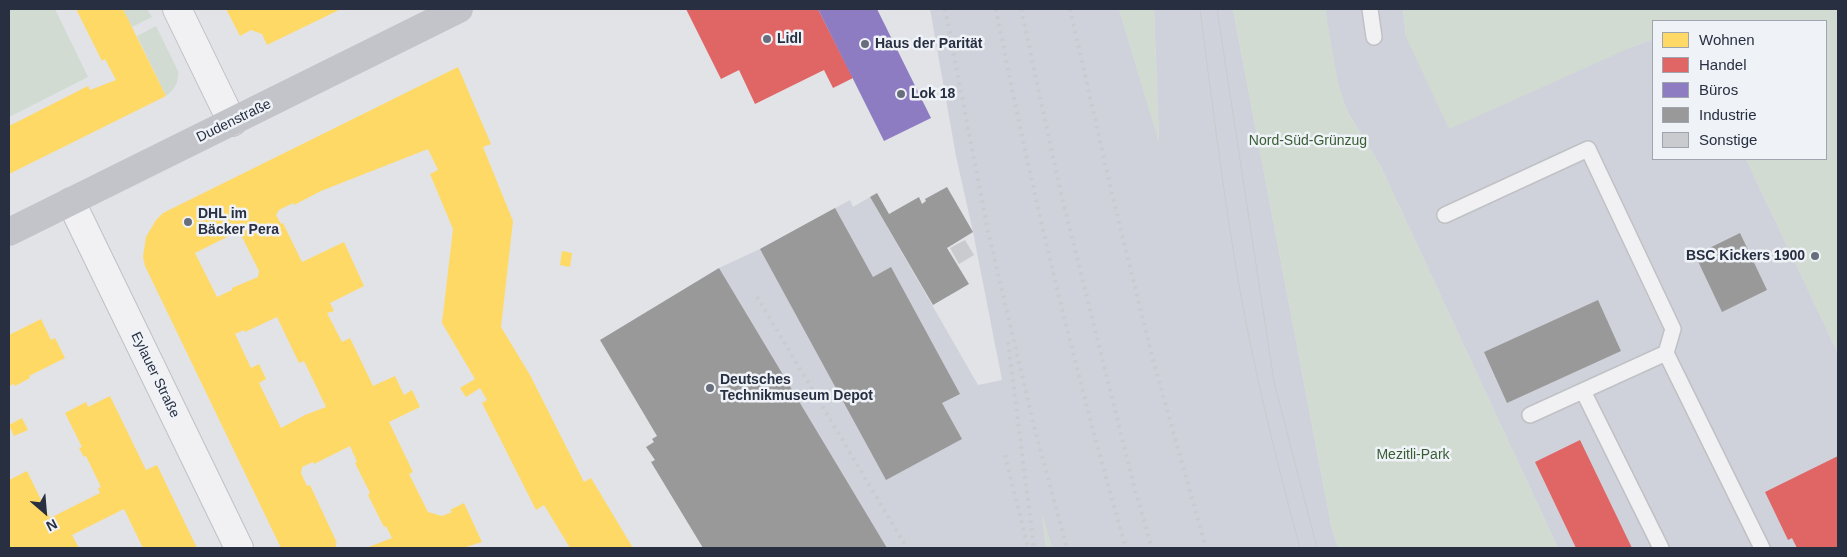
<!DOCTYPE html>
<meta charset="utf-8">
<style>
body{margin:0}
#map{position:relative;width:1847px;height:557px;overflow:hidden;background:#e1e3e7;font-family:Arial,sans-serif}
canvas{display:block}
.frame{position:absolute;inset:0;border:10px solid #272f41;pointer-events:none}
.legend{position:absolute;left:1652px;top:20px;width:175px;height:140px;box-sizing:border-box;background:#eff2f7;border:1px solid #9fa4ae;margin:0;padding:6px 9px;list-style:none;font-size:15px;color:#272f41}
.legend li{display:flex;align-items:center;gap:10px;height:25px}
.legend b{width:25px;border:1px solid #9fa4ae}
.north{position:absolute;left:20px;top:487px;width:50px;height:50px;-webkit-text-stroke:4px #eff2f7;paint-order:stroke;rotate:153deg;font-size:14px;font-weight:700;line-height:20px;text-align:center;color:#272f41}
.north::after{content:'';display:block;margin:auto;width:18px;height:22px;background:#272f41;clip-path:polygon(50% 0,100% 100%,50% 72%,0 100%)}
</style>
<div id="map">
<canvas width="1847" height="557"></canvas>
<div class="frame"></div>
<ul class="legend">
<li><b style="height:14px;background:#ffd966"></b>Wohnen</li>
<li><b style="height:14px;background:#e06666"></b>Handel</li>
<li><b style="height:14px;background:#8e7cc3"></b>Büros</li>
<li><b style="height:14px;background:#999"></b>Industrie</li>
<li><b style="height:14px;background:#c9cbcf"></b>Sonstige</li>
</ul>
<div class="north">N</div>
</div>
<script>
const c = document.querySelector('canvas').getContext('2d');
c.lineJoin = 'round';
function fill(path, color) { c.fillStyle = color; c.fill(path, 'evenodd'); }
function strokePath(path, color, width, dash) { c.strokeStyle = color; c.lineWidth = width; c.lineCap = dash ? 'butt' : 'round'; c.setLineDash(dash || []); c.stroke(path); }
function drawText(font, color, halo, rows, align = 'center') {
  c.font = font + ' Arial,sans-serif'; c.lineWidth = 5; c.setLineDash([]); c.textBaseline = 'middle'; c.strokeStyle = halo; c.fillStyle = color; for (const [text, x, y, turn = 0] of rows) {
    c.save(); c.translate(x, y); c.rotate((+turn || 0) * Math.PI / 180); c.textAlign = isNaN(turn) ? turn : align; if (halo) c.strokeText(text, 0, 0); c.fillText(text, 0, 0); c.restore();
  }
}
fill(new Path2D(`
 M930,9H1119L1159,141L1154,9H1233L1331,525L1338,548H1052L1042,515L1046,548H887L719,268L760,249L850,200L853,207L870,197L978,385L1002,380L973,232L956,156Z
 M1325,9H1403L1406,37L1632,47L1653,39V159H1746L1838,353V548H1558L1380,165L1347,111L1337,83Z`), '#cfd2da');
fill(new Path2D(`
 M9,9H55L88,77L9,117Z
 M123,9H147L152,17L132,27Z
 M1119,9H1154L1159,143Z
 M1233,9H1325L1338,83L1347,111L1380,165L1558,548H1338L1331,525Z
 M1403,9H1838V353L1746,159H1826V21H1653V39L1632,47L1449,129L1406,37Z
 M156,26L178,71C179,82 175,89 166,96L137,36Z
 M1041,510L1052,548H1046Z`), '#d1dbd2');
fill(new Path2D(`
 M76,9H123L166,96L9,174V126L88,86L90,90L116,80L105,59L102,61Z
 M226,9H341L267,45L262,34L251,30L240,36Z
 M458,67L491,144L483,147L513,221L501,327L530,375L584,482L591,478L633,548H570L544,505L536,510L482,403L487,400L480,388L466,397L460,388L475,379L442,323L453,229L430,174L438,170L428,149L321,191L294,205L293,203L279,210L276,215L281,224L283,223L302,262L344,242L364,286L330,303L334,311L327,313L342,342L350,338L373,386L395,376L404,395L412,390L420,407L389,422L413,472L409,474L428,512L442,516L452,512L450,510L464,503L482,542L463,548H366L392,538L386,526L384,527L368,495L370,493L355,463L357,462L350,446L314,464L313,462L302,467L301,473L307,486L310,485L337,543H335L337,548H281L145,266L143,257L146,237L156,220L163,213ZM239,231L259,271L258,277L232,288V290L217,297L195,253ZM277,317L299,363L304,361L326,407L305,415L281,428L259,383L266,379L259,364L251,368L235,334L244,330L245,332Z
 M562,251L572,253L570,267L560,265Z
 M41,319L51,340L55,338L65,358L29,376L30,378L15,386L14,384L9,386V335Z
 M110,396L146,470L157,465L197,548H143L124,509L72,535L79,548H9V480L27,471L50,518L100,493L98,488L101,487L86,456L84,457L79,448L82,447L65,413L86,402L88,407Z
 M22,418L28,430L14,436L9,425Z`), '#ffd966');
fill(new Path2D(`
 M686,9H818L853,78L833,88L824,70L755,104L739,70L721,79Z
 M1580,440L1632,548H1576L1535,462Z
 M1838,456V548H1797L1792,538L1788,540L1765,492Z`), '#e06666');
fill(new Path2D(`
 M818,9H877L931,118L884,141Z`), '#8e7cc3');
fill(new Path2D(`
 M947,187L973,232L947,248L969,284L933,305L870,197L877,193L889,214L919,197L922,204L926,201L925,199Z
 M835,208L873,277L891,267L960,394L942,403L962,439L886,480L760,249Z
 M1740,233L1767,290L1722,312L1695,255Z
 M719,268L887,548H703L651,462L655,460L646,447L654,442L652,439L657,436L600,340Z
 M1598,300L1621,351L1507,403L1484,352Z`), '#999');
fill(new Path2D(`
 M965,240L974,255L959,264L950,248Z`), '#c9cbcf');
const lane = new Path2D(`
 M1370,9L1374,37
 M1445,215L1588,149L1673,329L1666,353L1762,548
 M1583,391L1661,548
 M1530,415L1666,353`);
const street = new Path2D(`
 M177,9L232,122
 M71,202L239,548`);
strokePath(lane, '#bfc1c5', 18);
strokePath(street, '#bfc1c5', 30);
strokePath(lane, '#f1f1f3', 15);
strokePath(street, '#f1f1f3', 28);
strokePath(new Path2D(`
 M9,232L459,9`), '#c2c4c9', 28);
strokePath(new Path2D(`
 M1200,9C1211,95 1222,182 1236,268C1252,362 1275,456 1300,548
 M1217,9L1274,382L1317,548`), '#cacbce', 1);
strokePath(new Path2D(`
 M945,9L988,231L1034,426L1067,548
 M996,9C1031,189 1075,372 1126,548
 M1021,9L1060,189L1135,490L1152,548
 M1070,9L1113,198L1153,360L1206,548
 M757,297L907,548
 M1008,342L1034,548
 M1005,455L1028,548`), '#cacbce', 4, [2.5, 5]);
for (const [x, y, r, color] of [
 [767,39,5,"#686e7b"],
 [865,44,5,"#686e7b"],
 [901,94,5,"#686e7b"],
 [188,222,5,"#686e7b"],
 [1815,256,5,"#686e7b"],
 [710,388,5,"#686e7b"]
]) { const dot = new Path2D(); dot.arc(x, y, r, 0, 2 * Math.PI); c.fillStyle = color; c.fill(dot); strokePath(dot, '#eff2f7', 2); }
drawText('bold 14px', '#272f41', '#eff2f7', [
 ["Lidl",777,39],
 ["Haus der Parität",875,44],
 ["Lok 18",911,94],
 ["DHL im",198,214],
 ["Bäcker Pera",198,230],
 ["BSC Kickers 1900",1805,256,"right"],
 ["Deutsches",720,380],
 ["Technikmuseum Depot",720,396]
], 'left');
drawText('14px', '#272f41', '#eff2f7', [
 ["Dudenstraße",234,121,-26],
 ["Eylauer Straße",155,375,64]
]);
drawText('14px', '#395e34', '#eff2f7', [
 ["Nord-Süd-Grünzug",1308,141],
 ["Mezitli-Park",1413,455]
]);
</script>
